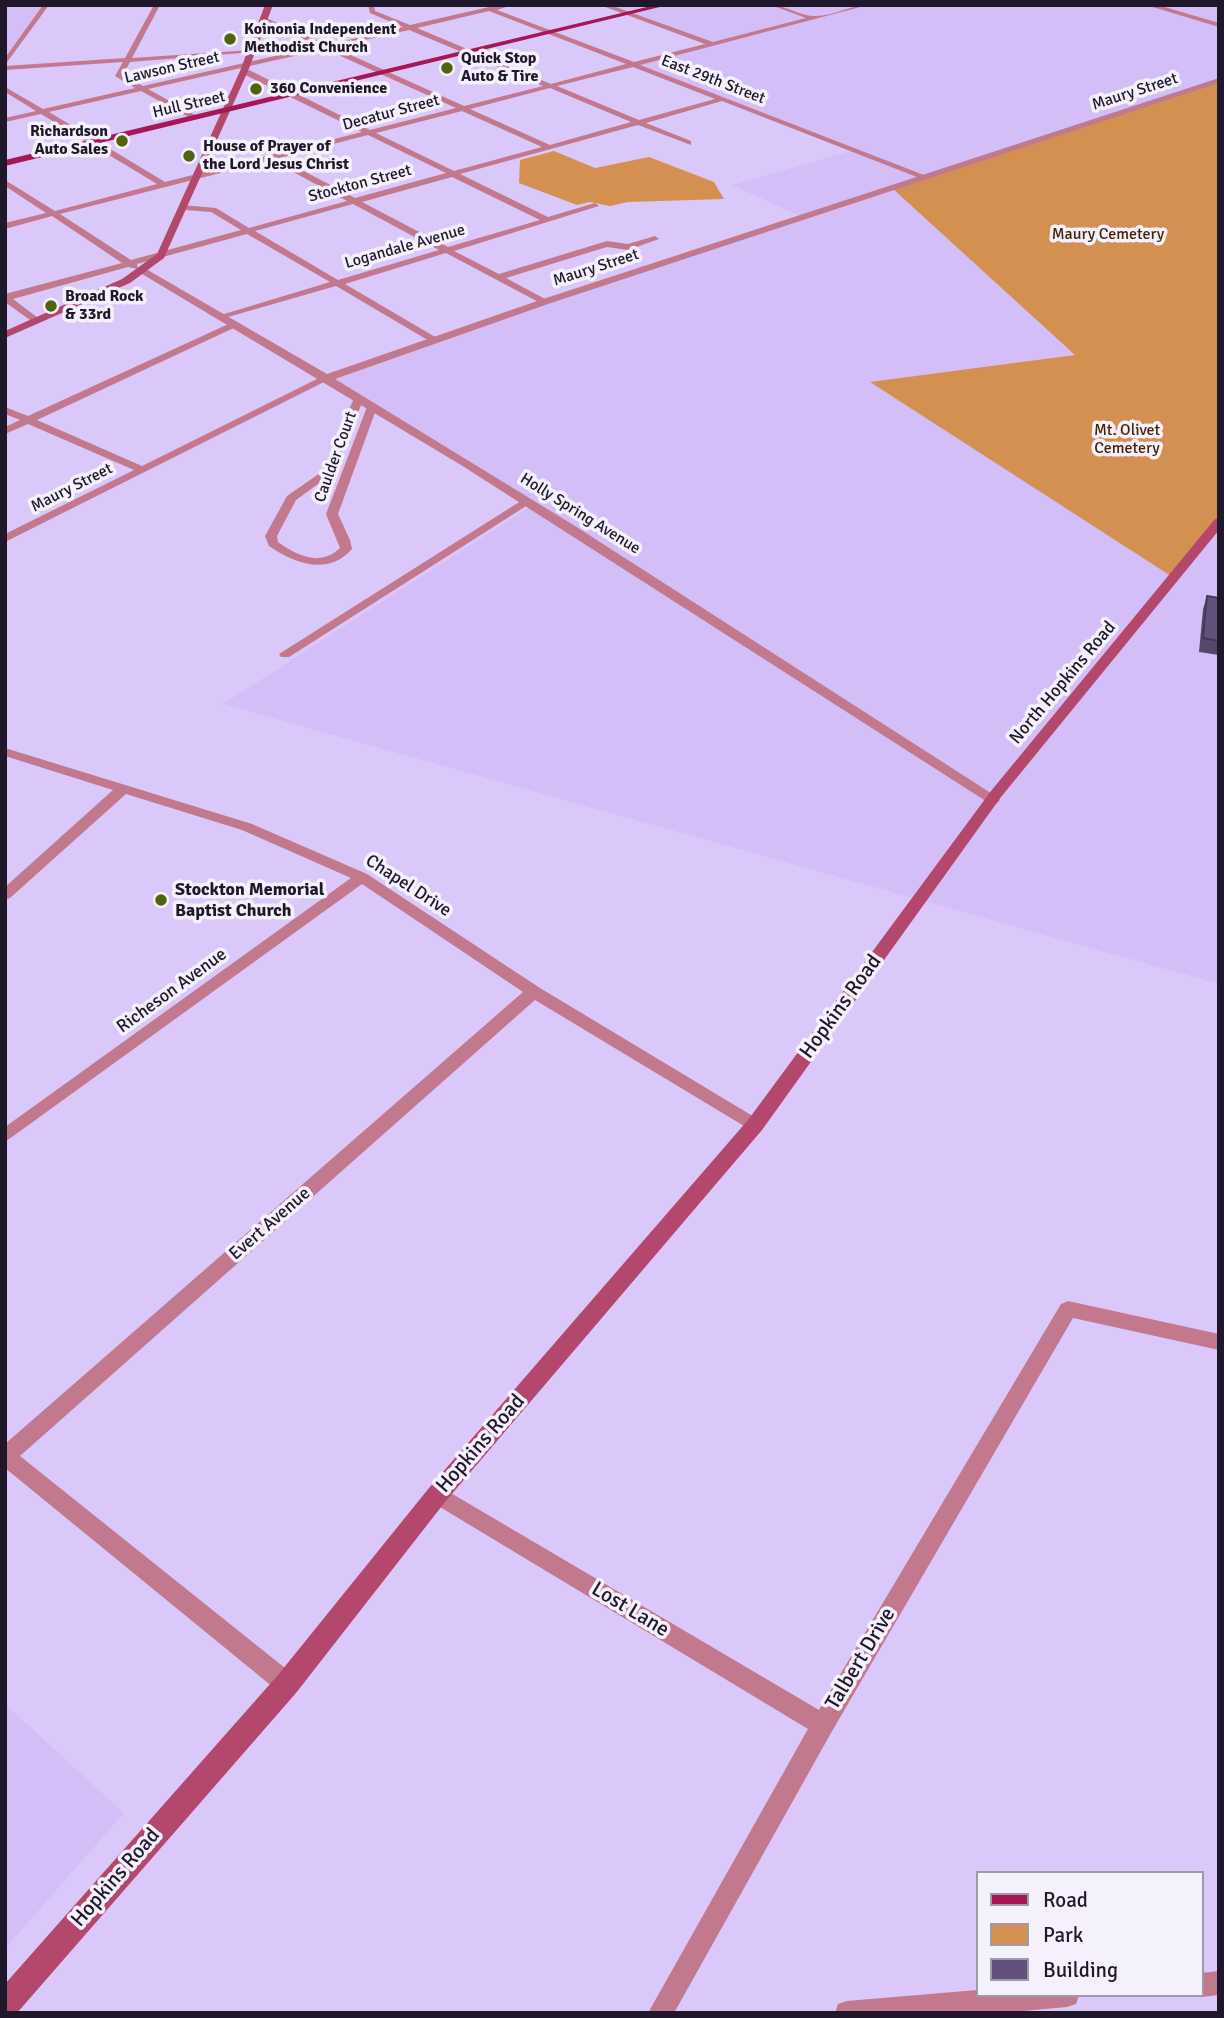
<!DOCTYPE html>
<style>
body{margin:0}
#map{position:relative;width:1224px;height:2018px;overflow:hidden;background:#dbc8fb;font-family:Signika,sans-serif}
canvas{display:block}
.frame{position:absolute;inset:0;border:7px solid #1f172a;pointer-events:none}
.legend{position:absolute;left:976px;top:1871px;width:228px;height:126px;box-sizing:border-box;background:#f5f1fc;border:2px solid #9f9aa8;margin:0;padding:9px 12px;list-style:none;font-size:21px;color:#1f172a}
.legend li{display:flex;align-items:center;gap:14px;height:35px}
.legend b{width:35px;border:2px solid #9f9aa8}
</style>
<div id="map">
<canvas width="1224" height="2018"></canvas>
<div class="frame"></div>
<ul class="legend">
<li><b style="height:9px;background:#a51755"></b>Road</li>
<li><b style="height:19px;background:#d49051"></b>Park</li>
<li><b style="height:19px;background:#63517d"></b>Building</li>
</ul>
</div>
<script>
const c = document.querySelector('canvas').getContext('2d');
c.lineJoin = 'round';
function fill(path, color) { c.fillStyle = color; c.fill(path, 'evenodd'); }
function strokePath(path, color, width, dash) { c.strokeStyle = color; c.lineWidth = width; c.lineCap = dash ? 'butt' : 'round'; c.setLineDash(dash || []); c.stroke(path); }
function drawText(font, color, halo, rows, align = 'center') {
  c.font = font + ' Signika,sans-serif'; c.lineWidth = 7; c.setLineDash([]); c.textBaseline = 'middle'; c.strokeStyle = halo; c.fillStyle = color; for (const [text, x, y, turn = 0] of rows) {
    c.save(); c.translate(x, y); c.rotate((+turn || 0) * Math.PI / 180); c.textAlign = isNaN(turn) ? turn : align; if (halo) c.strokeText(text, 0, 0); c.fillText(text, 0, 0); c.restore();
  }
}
fill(new Path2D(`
 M5,5H46L5,63Z
 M605,5H1219V81L1076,355L871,383L1219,525V984L223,704L533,505L325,379L804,218L732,185L854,150L634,65L709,45Z
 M5,1704L124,1813L5,1949Z`), '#d4bef8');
fill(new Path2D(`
 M1219,81V525L1174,578L870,382L1075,355L892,188Z
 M554,151L595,168L649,157L714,182L724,199L628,202L610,206L590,202L577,205L519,183L520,160Z`), '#d49051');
fill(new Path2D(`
 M43,5H49L5,65V58Z
 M154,5H160L132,58L251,50L254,52L130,62L123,75L143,86L319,46L262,20L264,17L327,45L403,27L370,13L368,5H374L375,11L410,25L489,7L512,5L497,10L634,62L705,44L600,5H610L713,42L806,18L771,5C786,5 799,16 814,16C832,17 850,5 868,5L640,65L929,177L922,179L722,101L646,123L691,141V145L638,125L460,174L548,217L595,203L599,206L454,251L499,274L607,241L628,244L655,236L659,239L628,250L607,247L506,278L547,300L549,302L544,305L446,253L345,284L437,338V342H431L336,286L221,319V315L330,282L247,234L137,264L138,269L128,267L13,299L42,321L34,323L5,302V294L122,263L52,216L5,229V223L46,213L5,186V180L55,211L157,184L41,114L5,122V118L36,111L5,92V87L43,109L135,88L115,76L123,62L5,70V66L125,58ZM489,11L626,64L551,84L417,28ZM409,30L543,86L464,106L333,47ZM325,49L456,108L370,130L247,69H241V73L362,132L165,182L49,112L141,91L194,120L197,116L148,89ZM633,67L715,99L639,120L557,86ZM550,88L631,122L550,145L470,109ZM462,111L542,147L454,171L376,133ZM368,135L446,173L355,198L279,158ZM271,160L347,201L249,228L216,208L182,205V209L185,210L211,212L241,230L131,260L60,214ZM452,177L540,220L448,247L362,202ZM353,204L439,250L338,280L255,231Z
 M235,321L240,324L238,326L37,420L142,466L323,376L332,378L5,542V534L134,470L28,424L5,434V427L20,420L5,414V407L28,416Z
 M359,395L364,398L333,473L296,500L277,536L278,542C298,556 320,567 340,548L326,514L367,407L372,404L377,407L338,514L350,540L352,549C328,576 295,564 269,546L265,536L287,496L323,471L354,398Z
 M524,499L534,501L289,657H281L279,654Z
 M5,748L252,824L367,874L540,988L761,1121L763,1125L761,1129H749L535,1000L20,1456L295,1676L298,1684L295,1692L287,1695L279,1692L5,1468V1444L523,992L362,884L5,1142V1127L351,878L242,830L126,794L10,898L5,900V887L113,790L5,756Z
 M1068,1301L1219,1334V1350L1073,1318L831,1733L674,2013H648L808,1729L430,1501L427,1495L430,1489L437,1486L444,1489L819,1710L1061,1304Z
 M1219,1971V1995L1201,1997L1196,1995H1201V1973Z
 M977,1990V1995H1079L1076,2004L1067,2007L1002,2013H835L838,2004L847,2001Z`), '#c2798d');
fill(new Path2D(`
 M1146,5H1158L1219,23V27Z
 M1219,78V83L548,304L335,379L575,526L997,797L1000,800L997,803L992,805L461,465L137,271L146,269L327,374L540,300Z`), '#c2798d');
fill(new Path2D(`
 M265,5H273L248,71L164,258L130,283L5,338V331L122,279L157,254L240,71Z
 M1219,518V530L1001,797L762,1130L445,1502L296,1693L17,2013H5V1984L278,1675L429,1488L748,1120L991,791L1215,519Z`), '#b3486c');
fill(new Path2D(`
 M655,5H668L5,166V160Z`), '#a51755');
fill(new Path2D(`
 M1207,596L1219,598V655L1199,652L1203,609Z`), '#55466c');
const building = new Path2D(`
 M1207,596L1219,598V641L1203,638Z`);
fill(building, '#63517d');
strokePath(building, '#453958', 2);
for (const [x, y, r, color] of [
 [230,39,7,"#51640d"],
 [447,68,7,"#51640d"],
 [256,89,7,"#51640d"],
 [122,141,7,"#51640d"],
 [189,156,7,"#51640d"],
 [51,306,7,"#51640d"],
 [161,900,7,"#51640d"]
]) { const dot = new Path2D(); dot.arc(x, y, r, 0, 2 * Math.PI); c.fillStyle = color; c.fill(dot); strokePath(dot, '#f5f1fc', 2.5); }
drawText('bold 16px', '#1f172a', '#f5f1fc', [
 ["Koinonia Independent",244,30],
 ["Methodist Church",244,48],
 ["Quick Stop",461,59],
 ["Auto & Tire",461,77],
 ["360 Convenience",270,89],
 ["Richardson",108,132,"right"],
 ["Auto Sales",108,150,"right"],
 ["House of Prayer of",203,147],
 ["the Lord Jesus Christ",203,165],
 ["Broad Rock",65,297],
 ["& 33rd",65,315]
], 'left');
drawText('16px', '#1f172a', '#f5f1fc', [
 ["Lawson Street",172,68,-13],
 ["East 29th Street",713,80,21],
 ["Maury Street",1135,92,-18],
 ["Hull Street",189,105,-13],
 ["Decatur Street",391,113,-15],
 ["Stockton Street",360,184,-15],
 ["Logandale Avenue",405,247,-16],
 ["Maury Street",596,268,-18],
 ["Caulder Court",336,457,-70],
 ["Maury Street",72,488,-27],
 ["Holly Spring Avenue",580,514,32]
]);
drawText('16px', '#472400', '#f5f1fc', [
 ["Maury Cemetery",1108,235],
 ["Mt. Olivet",1127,431],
 ["Cemetery",1127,449]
]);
drawText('18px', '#1f172a', '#f5f1fc', [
 ["North Hopkins Road",1063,683,-50],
 ["Chapel Drive",408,886,33],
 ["Richeson Avenue",172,991,-36],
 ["Evert Avenue",270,1224,-41]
]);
drawText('bold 18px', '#1f172a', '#f5f1fc', [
 ["Stockton Memorial",175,890],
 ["Baptist Church",175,911]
], 'left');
drawText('21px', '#1f172a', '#f5f1fc', [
 ["Hopkins Road",841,1007,-54],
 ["Hopkins Road",481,1444,-49],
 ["Lost Lane",630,1610,31],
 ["Talbert Drive",861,1659,-59],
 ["Hopkins Road",116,1878,-49]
]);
</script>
